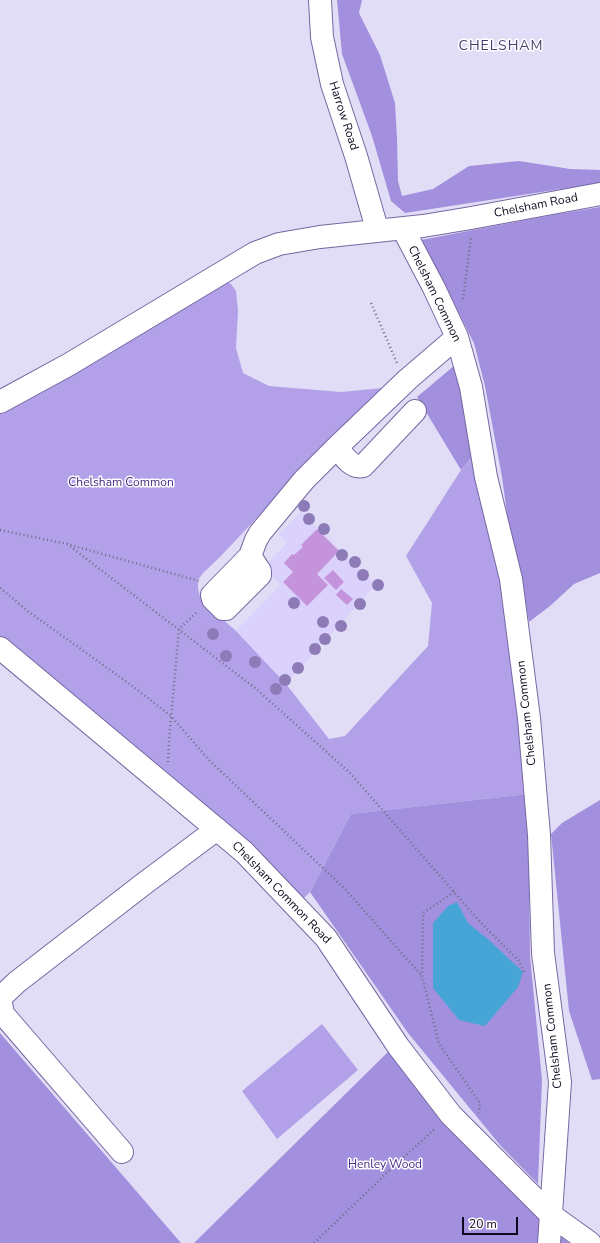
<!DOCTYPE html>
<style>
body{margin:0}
#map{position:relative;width:600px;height:1243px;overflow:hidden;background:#e1ddf6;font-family:"Nunito Sans",sans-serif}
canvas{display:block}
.scale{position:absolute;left:462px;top:1217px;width:56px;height:18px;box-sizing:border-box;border:2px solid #0e071d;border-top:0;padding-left:5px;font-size:12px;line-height:14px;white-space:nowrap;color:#0e071d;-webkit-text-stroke:3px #fff;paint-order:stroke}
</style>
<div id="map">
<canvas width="600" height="1243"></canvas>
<div class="scale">20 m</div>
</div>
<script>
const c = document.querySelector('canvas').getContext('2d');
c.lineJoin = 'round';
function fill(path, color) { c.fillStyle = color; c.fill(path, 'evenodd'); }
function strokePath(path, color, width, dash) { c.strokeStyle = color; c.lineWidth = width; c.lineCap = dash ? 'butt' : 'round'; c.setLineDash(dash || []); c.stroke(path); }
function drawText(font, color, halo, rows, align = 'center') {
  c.font = font + ' "Nunito Sans",sans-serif'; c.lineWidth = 3; c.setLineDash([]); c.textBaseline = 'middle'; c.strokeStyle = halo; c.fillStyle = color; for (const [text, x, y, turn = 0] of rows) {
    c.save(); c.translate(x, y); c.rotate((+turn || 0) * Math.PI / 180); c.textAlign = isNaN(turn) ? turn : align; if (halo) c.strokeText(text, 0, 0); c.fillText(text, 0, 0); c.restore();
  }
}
fill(new Path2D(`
 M301,512L376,585L286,684L236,631L280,585L268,572L267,564L287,543L279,534Z`), '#dad2fd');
fill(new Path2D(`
 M226,281L231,284L236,291L238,311L236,348L243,373L269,386L341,392L393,387L282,491L220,557L203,573L198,580V588L200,597L205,604L236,631L286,684L329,739L345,736L428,646L432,603L406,556L461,470L471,459L501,579L518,724L528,794L351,814L310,892L304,898L243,841L0,639V411Z
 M322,1024L358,1070L277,1139L242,1091Z`), '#b2a1e9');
fill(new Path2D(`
 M337,0H362L359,13L380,55L395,103L397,139L398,181L402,196L433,189L469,166L519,161L570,169L600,170V183L405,213L391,201L372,136L342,54Z
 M600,207V573L574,584L550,606L529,622L523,587L510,535L502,477L485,386L474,343L421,240L552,215Z
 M455,365L475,454L461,470L417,397Z
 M528,794L530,956L542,1080L538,1184L500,1145L408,1033L310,892L351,814Z
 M600,800V1079L592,1080L569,1011L551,834L562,823Z
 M0,1033L181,1243H0Z
 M389,1051L556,1233L569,1243H194Z`), '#a28fdd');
fill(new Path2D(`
 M457,902L468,923L489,940L523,972L518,987L485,1026L459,1020L433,988V923L448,906Z`), '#46a5d6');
fill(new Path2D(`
 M317,529L339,551L317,574L328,585L307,606L283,582L293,572L284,563L292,554L294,555L303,547L301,545Z
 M333,570L344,582L336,590L324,578Z
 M341,589L353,599L347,605L336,595Z`), '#c493db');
const minor = new Path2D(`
 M320,0L322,37L332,84L356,156L375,222L379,230
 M403,229L434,288L457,337L471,387L486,477L511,579L529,718L539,835L543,953L560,1082L549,1243
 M0,402L68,365L255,253L279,244L320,237L423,226L471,218L600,194
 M337,447C343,455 351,469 363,466L415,411
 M250,556L260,571V575L226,609H223L213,599L212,595L250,556L256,540L260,533L304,480L337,447L408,379L457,337
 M0,648L244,852L326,938L398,1046L451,1115L551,1215L590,1243
 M122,1152L3,1014L0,998L17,982L141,886L217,829`);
strokePath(minor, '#7668a2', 24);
strokePath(new Path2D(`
 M463,299L471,238
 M371,303L397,363
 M0,530L67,544L199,581
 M67,544L255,688L350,773L482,924L519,961L524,972
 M0,588L29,612L131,685L171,716L208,759L345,889L422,976
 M168,762L169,740L179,629L198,611
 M454,892L423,913L422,976L439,1044L480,1103L479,1113
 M314,1243L394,1166L436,1128`), '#726c84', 2.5, [1, 3]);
strokePath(minor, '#fff', 22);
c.fillStyle = '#8d7bb8';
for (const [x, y] of [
 [304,506],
 [309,519],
 [324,529],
 [342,555],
 [355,562],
 [363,575],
 [378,585],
 [294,603],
 [360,604],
 [323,622],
 [341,626],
 [213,634],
 [325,639],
 [315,649],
 [226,656],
 [255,662],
 [298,668],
 [285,680],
 [276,689]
]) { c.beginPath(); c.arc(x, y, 6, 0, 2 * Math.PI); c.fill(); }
drawText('12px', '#0e071d', '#fff', [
 ["Harrow Road",343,116,72],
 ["Chelsham Road",536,206,-11],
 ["Chelsham Common",434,294,64],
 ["Chelsham Common",527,713,-96],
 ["Chelsham Common Road",281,893,46],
 ["Chelsham Common",553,1036,-96]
]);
drawText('12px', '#492a85', '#fff', [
 ["Chelsham Common",121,483],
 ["Henley Wood",385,1165]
]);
c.letterSpacing = '1px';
drawText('14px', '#493b70', '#fff', [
 ["CHELSHAM",501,47]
]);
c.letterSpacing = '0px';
</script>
